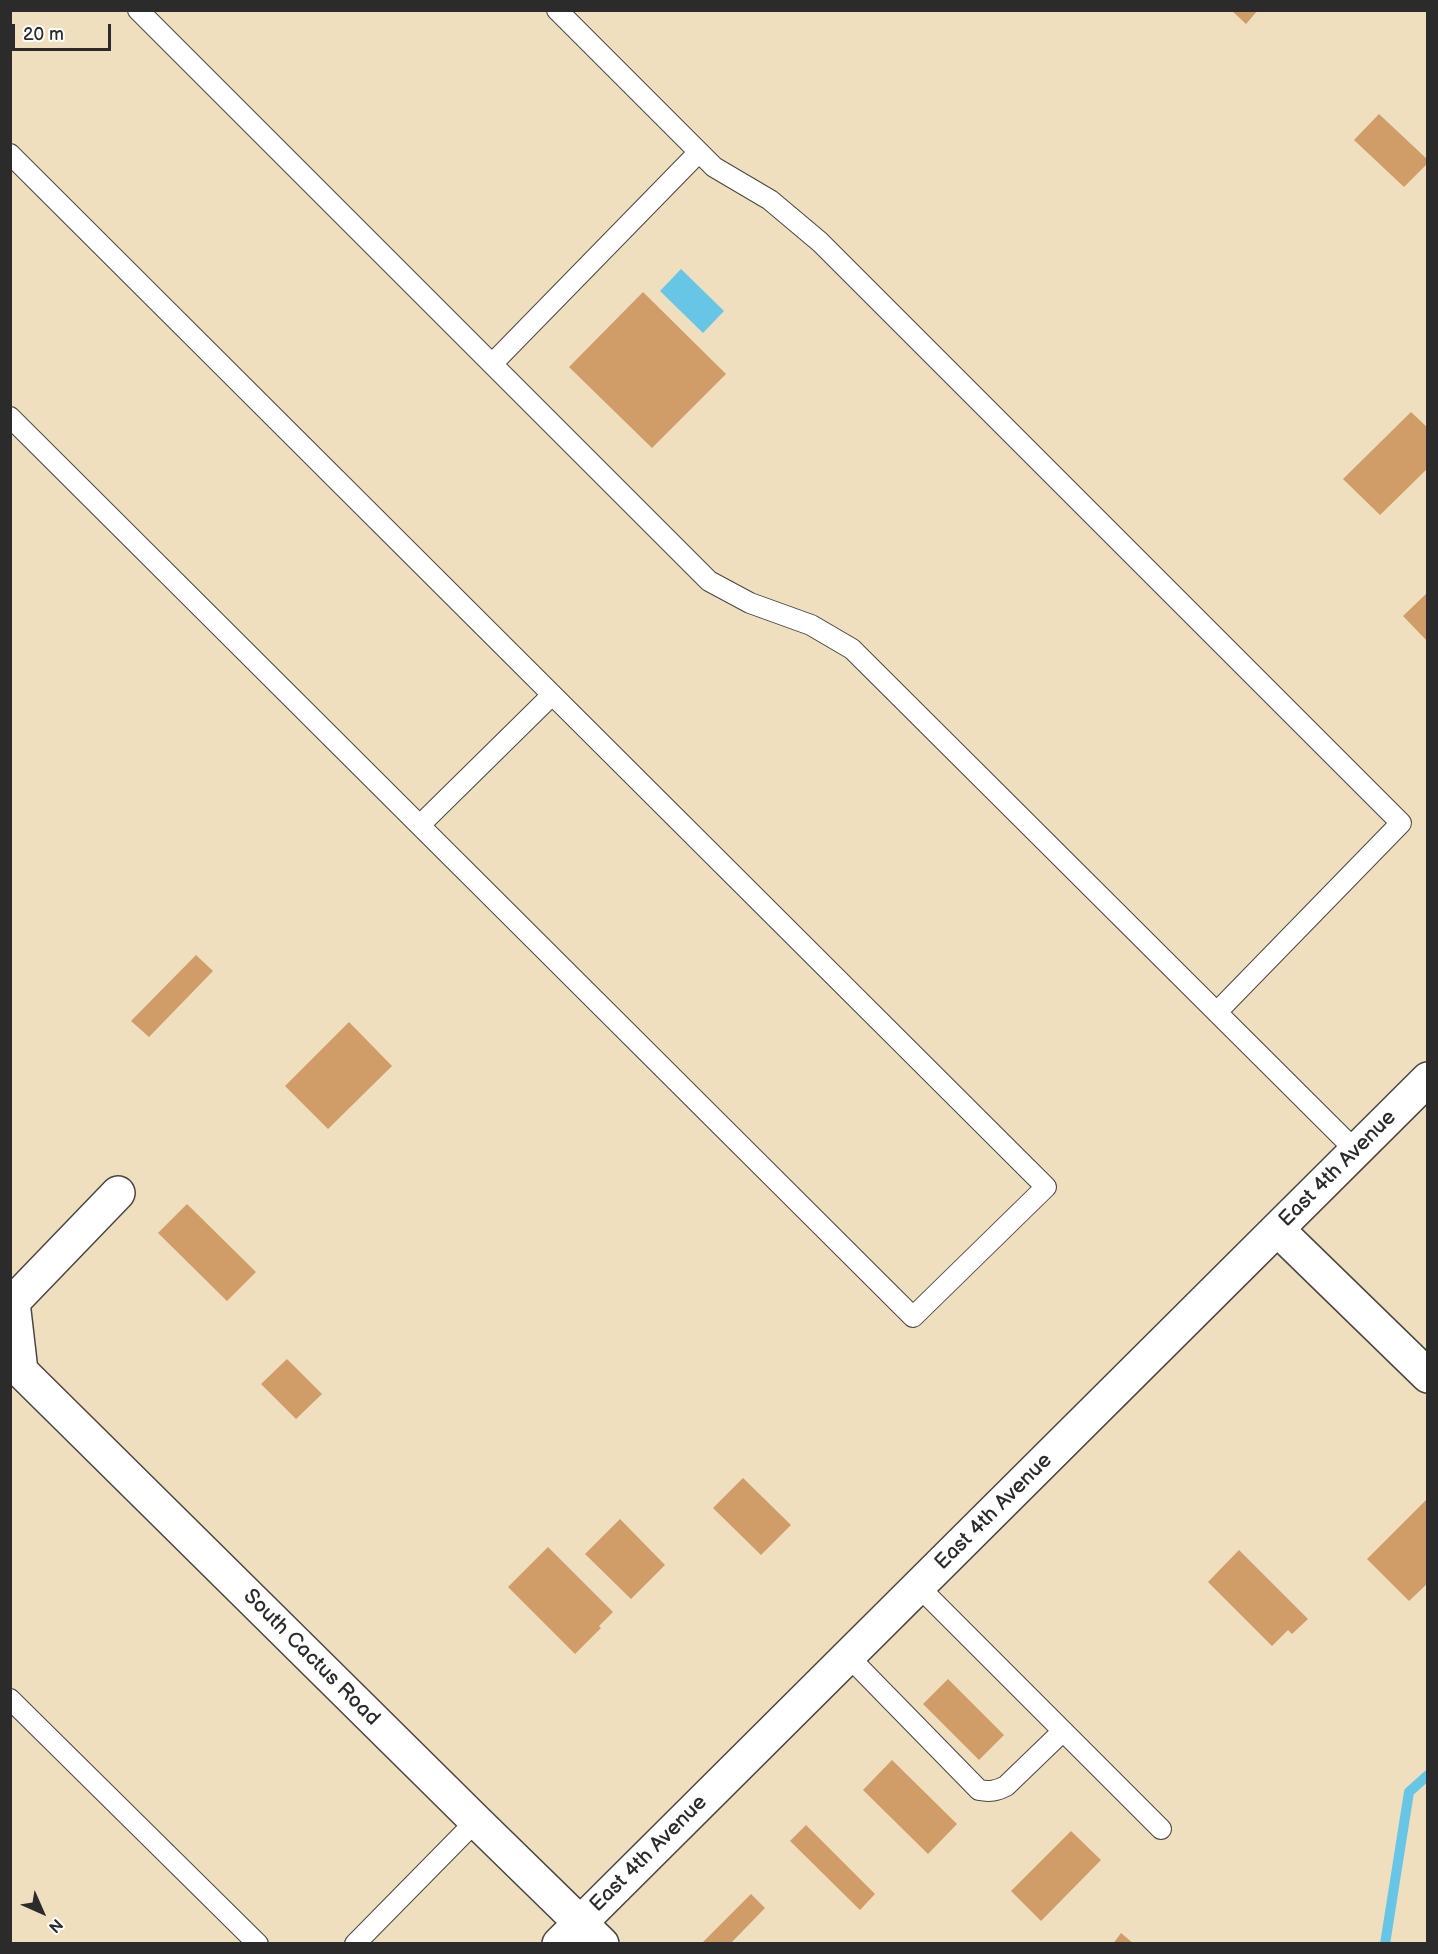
<!DOCTYPE html>
<style>
body{margin:0}
#map{position:relative;width:1438px;height:1954px;overflow:hidden;background:#f0dfbe;font-family:"Balsamiq Sans",sans-serif}
canvas{display:block}
.frame{position:absolute;inset:0;border:12px solid #2b2b2b;pointer-events:none}
.north{position:absolute;left:12px;top:1882px;width:60px;height:60px;-webkit-text-stroke:4px #fff;paint-order:stroke;rotate:135deg;font-size:16px;font-weight:700;line-height:24px;text-align:center;color:#2b2b2b}
.north::after{content:'';display:block;margin:auto;width:21px;height:27px;background:#2b2b2b;clip-path:polygon(50% 0,100% 100%,50% 72%,0 100%)}
.scale{position:absolute;left:12px;top:24px;width:99px;height:27px;box-sizing:border-box;border:3px solid #2b2b2b;border-top:0;padding-left:8px;font-size:18px;line-height:21px;white-space:nowrap;color:#2b2b2b;-webkit-text-stroke:4px #fff;paint-order:stroke}
</style>
<div id="map">
<canvas width="1438" height="1954"></canvas>
<div class="frame"></div>
<div class="north">N</div>
<div class="scale">20 m</div>
</div>
<script>
const c = document.querySelector('canvas').getContext('2d');
c.lineJoin = 'round';
function fill(path, color) { c.fillStyle = color; c.fill(path, 'evenodd'); }
function strokePath(path, color, width, dash) { c.strokeStyle = color; c.lineWidth = width; c.lineCap = dash ? 'butt' : 'round'; c.setLineDash(dash || []); c.stroke(path); }
function drawText(font, color, halo, rows, align = 'center') {
  c.font = font + ' "Balsamiq Sans",sans-serif'; c.lineWidth = 4.5; c.setLineDash([]); c.textBaseline = 'middle'; c.strokeStyle = halo; c.fillStyle = color; for (const [text, x, y, turn = 0] of rows) {
    c.save(); c.translate(x, y); c.rotate((+turn || 0) * Math.PI / 180); c.textAlign = isNaN(turn) ? turn : align; if (halo) c.strokeText(text, 0, 0); c.fillText(text, 0, 0); c.restore();
  }
}
fill(new Path2D(`
 M681,269L724,311L703,333L660,291Z`), '#67c5e5');
strokePath(new Path2D(`
 M1385,1944L1409,1792L1428,1775`), '#67c5e5', 10);
fill(new Path2D(`
 M1231,10H1258L1246,24Z
 M1379,114L1428,160V163L1404,187L1354,140Z
 M643,292L726,374L652,448L569,367Z
 M1411,412L1428,428V468L1380,515L1343,479Z
 M1428,592V642L1403,616Z
 M196,955L213,971L149,1037L131,1021Z
 M349,1022L392,1066L328,1129L285,1086Z
 M187,1204L256,1272L227,1301L158,1233Z
 M287,1359L322,1394L296,1419L261,1384Z
 M743,1478L791,1525L761,1555L713,1508Z
 M1428,1498V1583L1409,1601L1367,1559Z
 M620,1519L665,1565L631,1599L585,1554Z
 M548,1547L613,1612L599,1626L601,1628L575,1654L508,1587Z
 M1239,1550L1308,1619L1292,1634L1288,1630L1272,1646L1208,1582Z
 M948,1679L1004,1735L979,1760L923,1704Z
 M892,1760L957,1824L928,1854L863,1790Z
 M806,1825L875,1894L860,1910L790,1841Z
 M1071,1831L1101,1860L1041,1921L1011,1891Z
 M751,1894L765,1908L730,1944H701Z
 M1121,1933L1134,1944H1113Z`), '#d09c67');
const lane = new Path2D(`
 M138,10L709,581L750,603L811,625L852,649L1356,1151
 M557,10L714,167L770,200L820,242L1401,823L1217,1012
 M10,154L1046,1187L913,1317L10,417
 M492,364L699,152
 M420,825L552,695
 M918,1586L1161,1829
 M848,1656L979,1790C990,1792 996,1791 1006,1786L1063,1731
 M10,1699L258,1944
 M355,1944L476,1821`);
const street = new Path2D(`
 M118,1193L13,1302L21,1371L476,1821L602,1944
 M1278,1230L1428,1376
 M559,1944L1428,1079`);
strokePath(lane, '#494641', 22);
strokePath(street, '#494641', 36);
strokePath(lane, '#fff', 20);
strokePath(street, '#fff', 33);
drawText('21px', '#2b2b2b', '#fff', [
 ["East 4th Avenue",1338,1169,-45],
 ["East 4th Avenue",994,1512,-45],
 ["South Cactus Road",311,1658,45],
 ["East 4th Avenue",649,1854,-45]
]);
</script>
